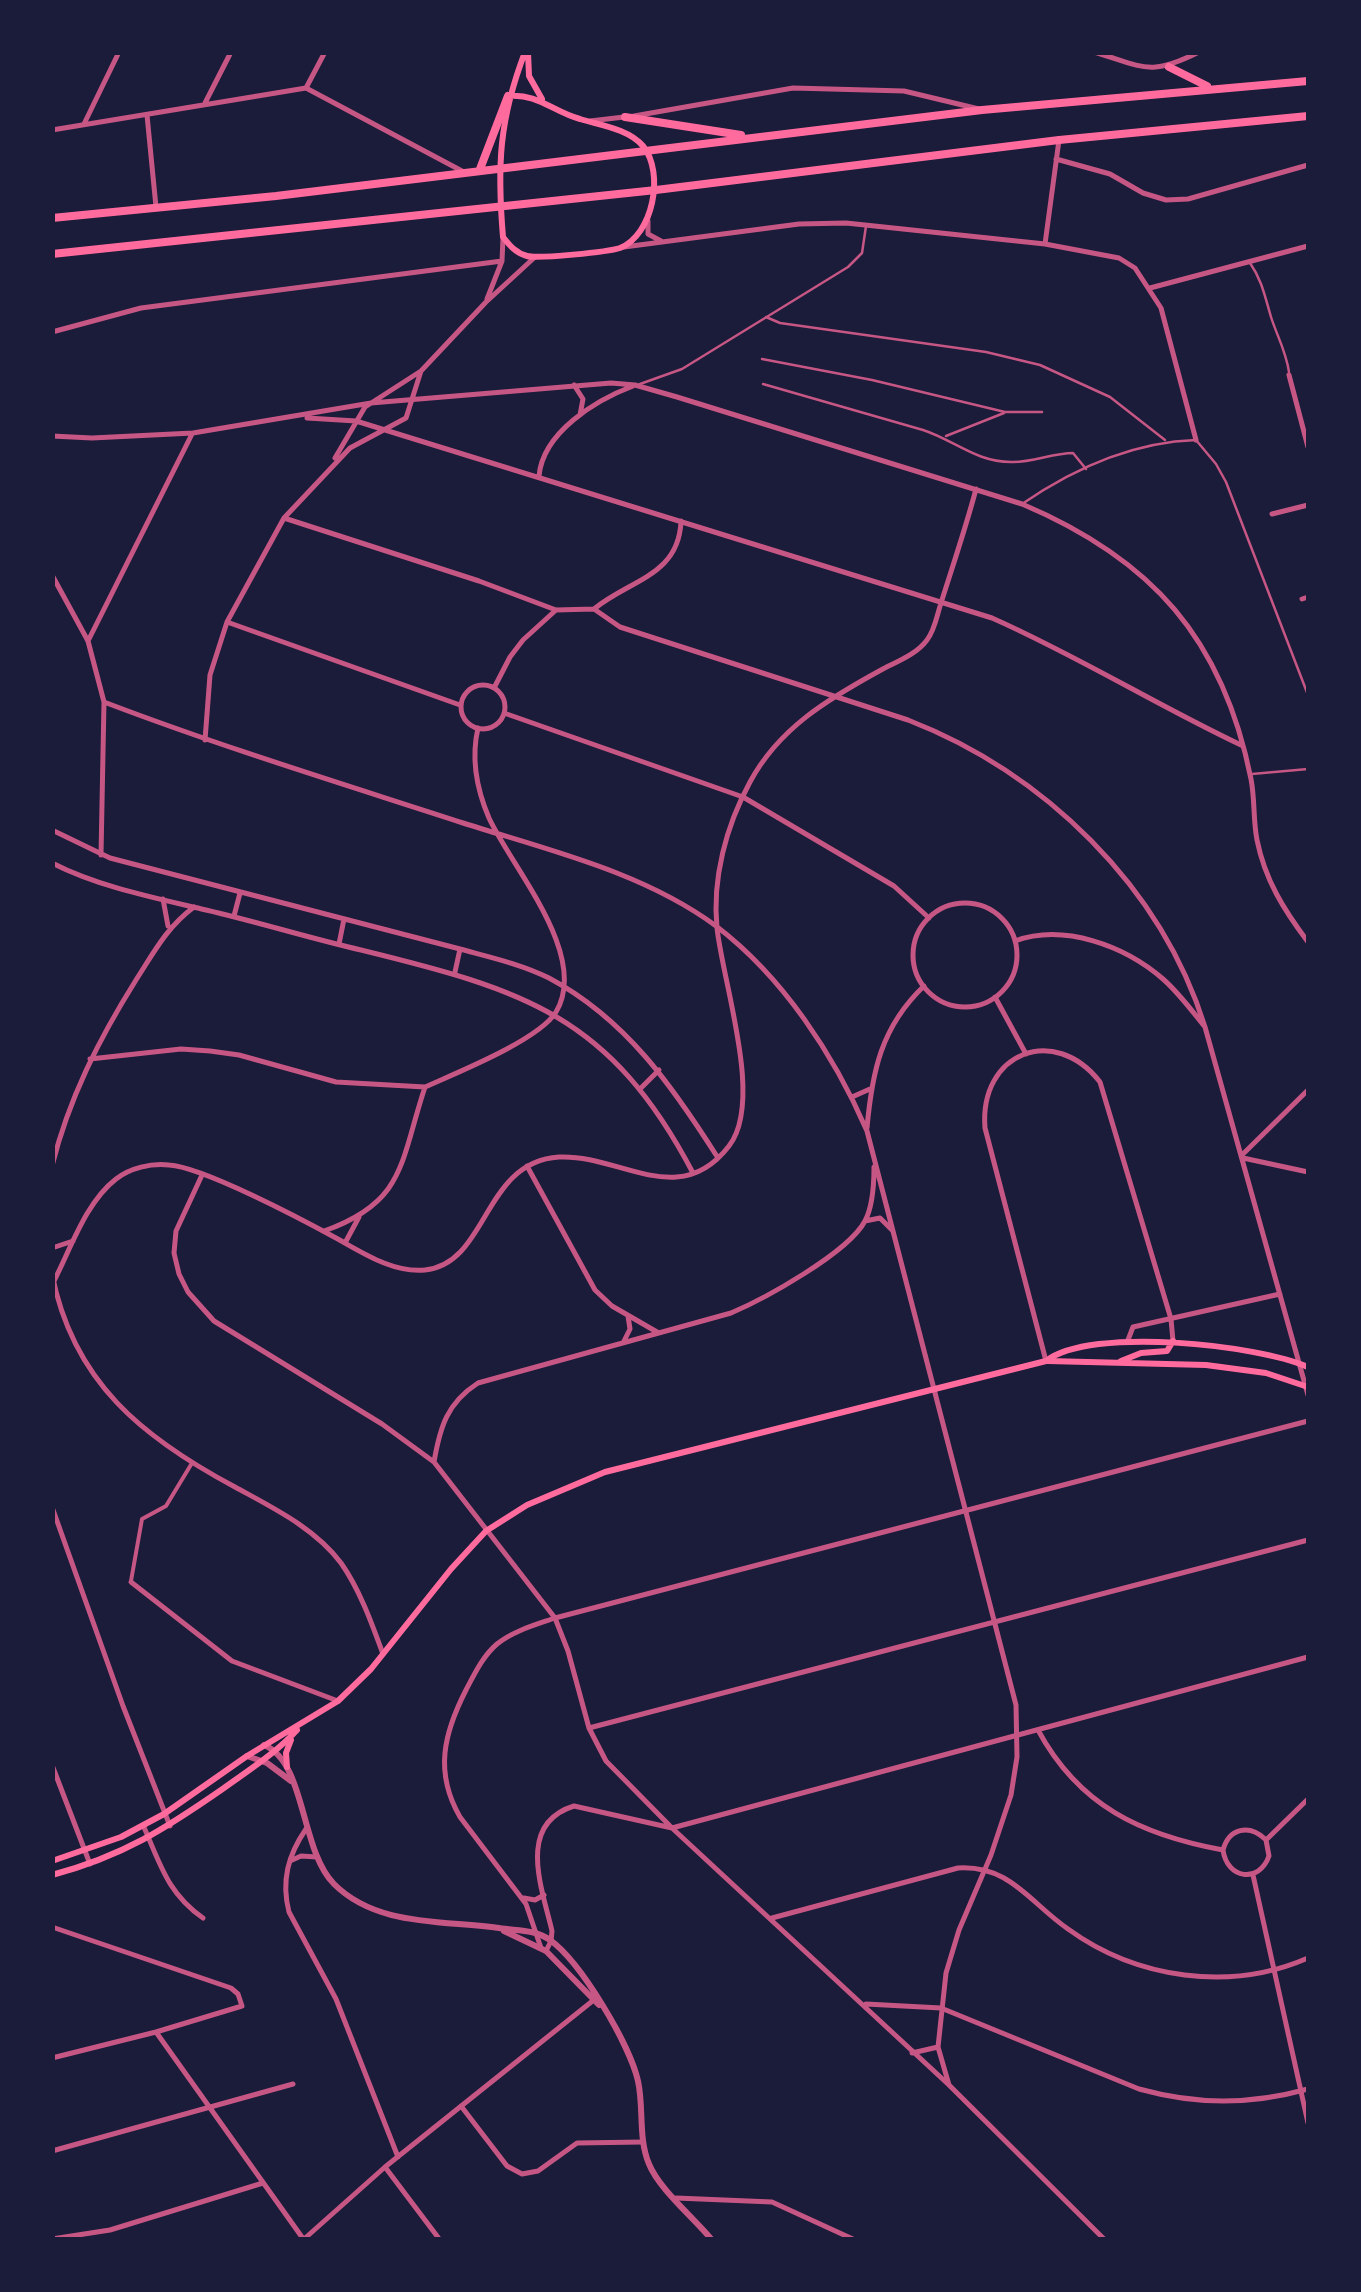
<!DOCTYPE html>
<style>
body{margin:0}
#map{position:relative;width:1361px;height:2292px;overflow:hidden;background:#1b1b3a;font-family:"DejaVu Sans",sans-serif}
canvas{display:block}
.frame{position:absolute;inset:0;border:55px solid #1b1b3a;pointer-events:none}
</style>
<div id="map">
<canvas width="1361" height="2292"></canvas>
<div class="frame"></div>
</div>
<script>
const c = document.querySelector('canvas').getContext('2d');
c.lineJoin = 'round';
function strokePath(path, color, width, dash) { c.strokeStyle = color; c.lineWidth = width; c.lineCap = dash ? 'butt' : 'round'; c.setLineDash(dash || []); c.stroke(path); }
strokePath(new Path2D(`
 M1250,263C1262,280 1265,297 1271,317C1277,336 1286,351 1289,372
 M766,317L780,323L986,352L1040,365L1110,397L1165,440
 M762,359L872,380L1005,412H1042
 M640,384L682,369L848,267L862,253L866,226
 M763,384L923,430C954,440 976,462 1011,462C1032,463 1052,453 1073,453L1086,469
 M946,436L1004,413
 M1022,504C1073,469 1133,442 1196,440L1216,464L1226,482L1308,695
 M1252,774L1308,769`), '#c65784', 2.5);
strokePath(new Path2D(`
 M131,1581L142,1519L166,1506L192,1463`), '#c65784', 4);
strokePath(new Path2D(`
 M1094,52C1144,67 1149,77 1199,52
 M306,88L462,171
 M306,88L325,52
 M205,103L231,52
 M147,115L156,207
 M634,116L793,88L904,91L979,109
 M590,121L624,117
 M84,124L119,52
 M52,130L306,88
 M1056,159L1110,174L1143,193L1166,200L1188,199L1308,165
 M648,221V234L661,241
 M1045,244L1059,140
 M624,247L799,224L846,223L1045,244L1119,258L1135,268L1161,308L1196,440
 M1150,288L1308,246
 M487,299L502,261L503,238
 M52,332L141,308L502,261
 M1289,375L1308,447
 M574,385L583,399L580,415
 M307,418L356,421L992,618C1078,656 1158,706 1243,746
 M52,436L92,438L193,433L371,403L611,383L635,385L677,397L1022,504C1152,559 1223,639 1251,779C1255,799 1253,820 1257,840C1265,880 1284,910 1308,942
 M335,458L365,407L421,371L486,302L535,257
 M539,476C543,432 596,400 633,386
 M1272,514L1308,505
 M284,518L479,581L556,610L594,609
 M52,575L88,641L104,702L101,855
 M1302,599L1308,597
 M594,609L620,627L908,720C1044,773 1161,886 1205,1027
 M594,609C629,580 679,576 681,521
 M227,622L460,705
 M88,641L192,434
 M461 707a22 22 0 1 1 44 0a22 22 0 1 1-44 0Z
 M494,688L510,657L523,640L556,610
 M104,702C222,747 343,784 463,823C548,850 643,872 716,926C783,977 834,1055 867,1131L1016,1705L1017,1757L1011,1795L991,1855L959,1930L946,1973L938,2047L949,2085
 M504,713L743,797L894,886L929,918
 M205,740L210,675L227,622L284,518L350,448L406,418L421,371
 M52,830L110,858L460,949C489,957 521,964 549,978C626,1019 673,1087 718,1158
 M52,863C99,887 155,898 206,910C258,922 309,938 361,950C524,990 610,1015 693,1173
 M163,899L168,926
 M913 955a52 52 0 1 1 104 0a52 52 0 1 1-104 0Z
 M234,916L240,893
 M1015,941C1064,923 1125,946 1163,979C1179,993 1192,1011 1205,1027L1308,1395
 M339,944L344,919
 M455,972L460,949
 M995,997L1026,1054
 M90,1059L181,1049L210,1051L239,1055L336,1082L425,1087
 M641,1088L659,1070
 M852,1097L870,1089
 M867,1128C872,1072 881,1027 924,986
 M1243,1154L1308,1090
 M1243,1158L1308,1172
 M52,1166C69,1098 99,1039 136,980C154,952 167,927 194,907
 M527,1166L595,1290L612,1306L657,1332
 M202,1175L176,1231L174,1253L179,1274L188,1292L214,1321L382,1424L434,1462L555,1618L568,1651L589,1728L606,1761L672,1828L949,2085L1105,2240
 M865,1221L880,1218L893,1231
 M324,1231C406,1202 400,1162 425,1087C456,1073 539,1040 556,1012C590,955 512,868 489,818C477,790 471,758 478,728
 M345,1243L359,1217
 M52,1248L73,1241
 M52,1274C73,1382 143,1438 235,1487C273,1508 315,1528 341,1563C360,1590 372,1624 383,1654
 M54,1281C71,1248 86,1202 116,1179C130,1168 151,1163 169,1165C203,1167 303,1220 336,1238C363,1253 393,1273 425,1270C489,1263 482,1162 559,1157C620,1154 679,1211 729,1146C764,1101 723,984 717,928C712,879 726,826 750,782C779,728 828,699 881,670C896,662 916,655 927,640C935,630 937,615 941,603C953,565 966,527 976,489
 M1128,1340L1133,1327L1280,1294
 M624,1341L630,1329L628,1316
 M1046,1361L985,1128C979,1053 1054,1023 1100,1082L1171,1319L1173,1341
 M434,1462C440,1427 447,1403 478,1383L731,1313C764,1299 848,1253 865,1221C873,1206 874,1184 874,1167
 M52,1507L123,1706L170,1826
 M131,1582L232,1661L338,1701
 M589,1728L1308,1540
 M1038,1730C1079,1806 1141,1835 1223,1850
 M52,1765L90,1864
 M143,1825C160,1863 167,1893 203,1918
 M306,1829C288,1855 281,1881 289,1912L336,1999L398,2157
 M1266,1840L1308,1799
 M1223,1850C1227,1879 1259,1884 1269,1856L1266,1840
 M1223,1850C1229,1828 1249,1824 1265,1839
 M290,1861L301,1856L317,1857
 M1253,1875L1308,2123
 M524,1898L535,1900L544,1895
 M772,1918L958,1868C1010,1865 1029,1902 1068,1929C1137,1979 1230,1992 1308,1958
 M52,1927L231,1988L238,1994L242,2006L156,2032L52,2058
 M541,1948L526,1904L460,1817C434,1772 444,1733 466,1690C475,1673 483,1656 497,1644C513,1631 535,1625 555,1618L1308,1421
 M546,1951L551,1941L552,1931C542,1888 516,1824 574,1806L672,1828L1308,1657
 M866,2004L941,2008L1139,2089C1197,2105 1250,2105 1308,2089
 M156,2032L304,2240
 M912,2053L938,2047
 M461,2106L507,2166L522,2174L538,2171L577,2143L643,2142
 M52,2151L293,2084
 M385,2167L440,2240
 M676,2198L772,2202L855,2240
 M52,2239L110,2230L263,2183
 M303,2240L385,2167L595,1999`), '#c65784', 5);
strokePath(new Path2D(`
 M264,1745C306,1762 300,1850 334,1884C377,1927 443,1920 499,1928C517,1931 534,1929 550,1940C581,1962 630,2045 638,2081C644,2108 638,2138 649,2164C659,2189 694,2218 712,2240
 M247,1756L267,1763L291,1781
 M504,1931L546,1951L599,2005`), '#c65784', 6);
strokePath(new Path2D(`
 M528,52L529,76L542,99
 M508,96C538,93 553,112 580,119C600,125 629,129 643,146C665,173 653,235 620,248C608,252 538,259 527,256C516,253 510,246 503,237C497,166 499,120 525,52
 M1048,1361L1206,1365L1266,1373L1308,1387
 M1121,1361L1141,1353L1167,1351L1173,1341
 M287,1767L286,1753L291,1740
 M52,1861L121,1837L164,1814L247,1756L338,1701L371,1669L451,1569L486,1531L527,1505L605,1472L1046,1361C1091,1326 1258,1345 1308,1367
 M52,1875C123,1856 165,1829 224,1788C249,1770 276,1753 297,1730`), '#ff6b9d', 6);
strokePath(new Path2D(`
 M1169,67L1207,86
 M625,117L741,135
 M480,169L508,96
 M52,218L276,196L982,110L1308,81
 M52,254L656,190L1059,140L1308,116`), '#ff6b9d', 8);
</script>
